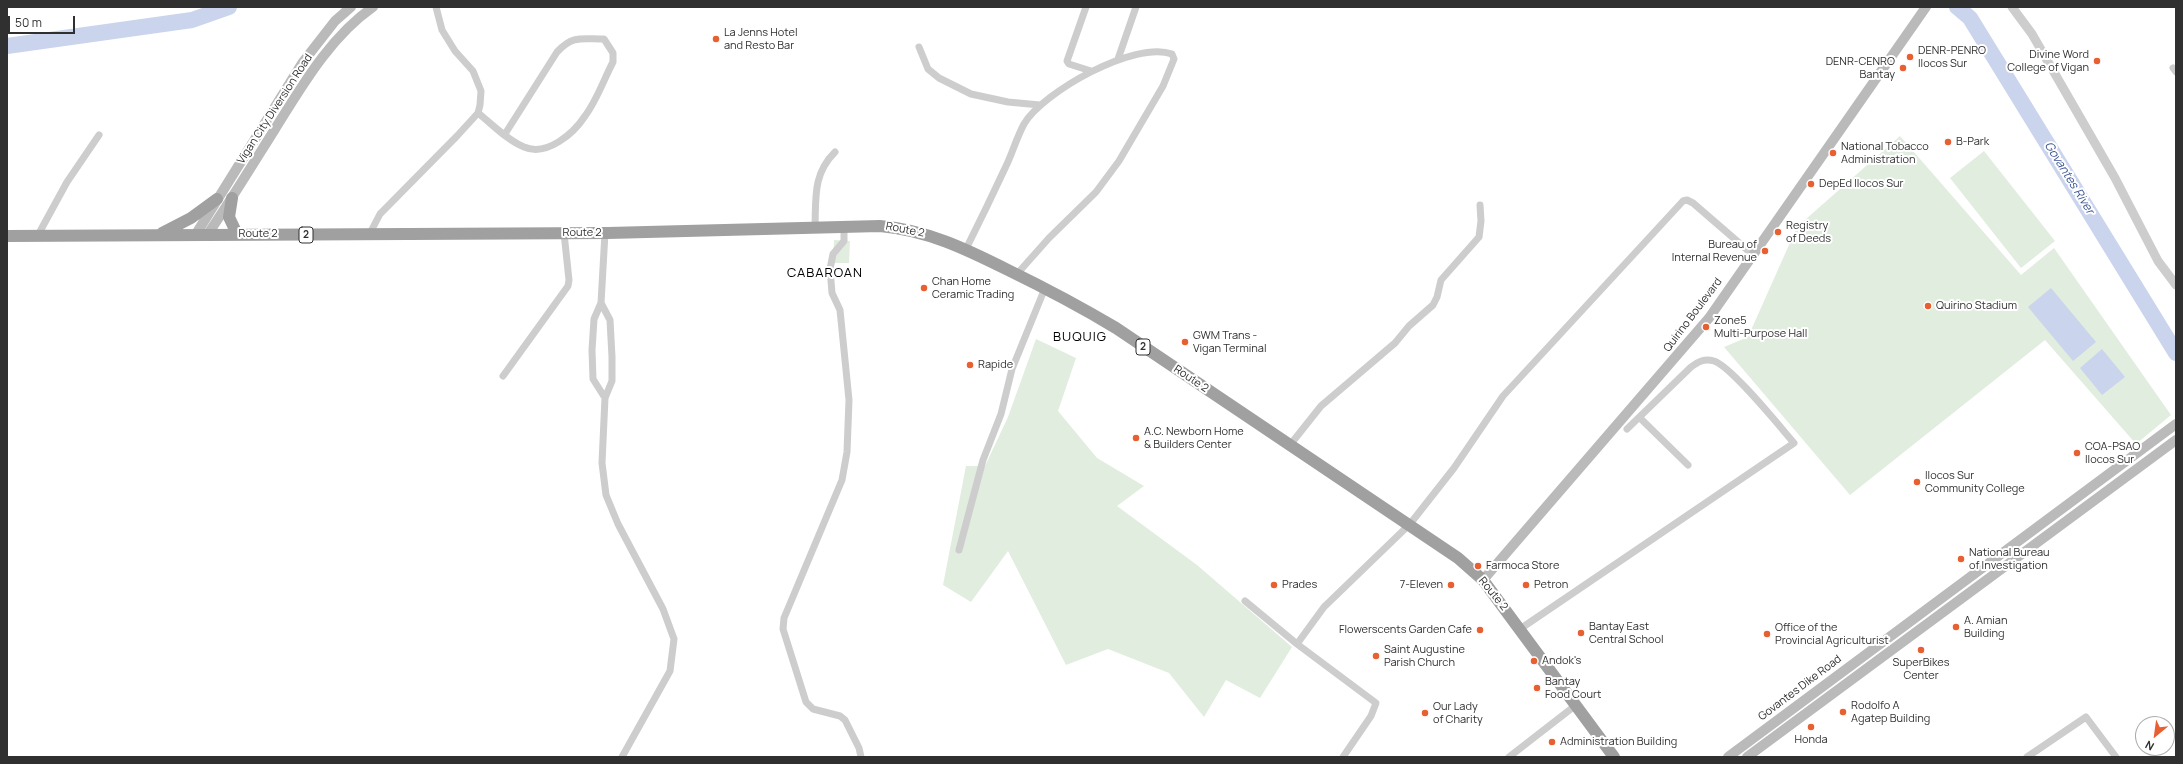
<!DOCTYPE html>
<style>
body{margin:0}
#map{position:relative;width:2183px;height:764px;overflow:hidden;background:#fff;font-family:Manrope,sans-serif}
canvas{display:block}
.frame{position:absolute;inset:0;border:8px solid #303030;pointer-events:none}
.north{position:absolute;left:2135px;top:716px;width:40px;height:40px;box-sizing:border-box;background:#fff;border:1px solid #acacac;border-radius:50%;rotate:209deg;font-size:11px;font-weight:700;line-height:16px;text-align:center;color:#303030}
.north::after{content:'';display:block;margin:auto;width:14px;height:18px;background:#e85f31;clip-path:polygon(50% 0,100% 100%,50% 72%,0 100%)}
.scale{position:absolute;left:8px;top:16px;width:67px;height:18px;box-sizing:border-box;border:2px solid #303030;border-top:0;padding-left:5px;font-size:12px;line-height:14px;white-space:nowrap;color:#303030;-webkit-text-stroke:3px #fff;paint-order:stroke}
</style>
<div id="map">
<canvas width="2183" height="764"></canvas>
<div class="frame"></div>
<div class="north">N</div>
<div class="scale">50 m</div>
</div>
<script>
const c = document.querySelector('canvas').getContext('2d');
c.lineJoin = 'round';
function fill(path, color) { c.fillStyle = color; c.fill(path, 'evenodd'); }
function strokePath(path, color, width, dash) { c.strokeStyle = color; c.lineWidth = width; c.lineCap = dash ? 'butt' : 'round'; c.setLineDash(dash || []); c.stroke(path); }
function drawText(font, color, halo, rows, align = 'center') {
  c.font = font + ' Manrope,sans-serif'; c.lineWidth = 4; c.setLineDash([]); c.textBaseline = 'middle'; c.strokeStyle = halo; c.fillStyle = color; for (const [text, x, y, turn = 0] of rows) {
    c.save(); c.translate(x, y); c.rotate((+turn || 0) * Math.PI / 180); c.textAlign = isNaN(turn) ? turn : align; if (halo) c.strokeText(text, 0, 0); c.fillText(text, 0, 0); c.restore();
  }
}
fill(new Path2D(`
 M1900,136L2021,275L2054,248L2171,415L2136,444L2045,340L1850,495L1724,347L1748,337L1797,227Z
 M1984,151L2055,241L2021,268L1950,178Z
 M834,240L850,241L849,263H833Z
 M1036,339L1076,358L1058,411L1097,458L1144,486L1117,506L1197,565L1292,647L1260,698L1226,680L1204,717L1169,673L1108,649L1066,665L1008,551L971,602L943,585L966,466H985L1008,417Z`), '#e1edde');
fill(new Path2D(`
 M2051,288L2096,342L2073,361L2028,307Z
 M2102,349L2125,377L2102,395L2080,368Z`), '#cad4ed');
strokePath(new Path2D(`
 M1957,7L1970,18L2176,353
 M7,46L192,20L229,7`), '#cad4ed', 16);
strokePath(new Path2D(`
 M1086,7L1067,61L1069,64L1091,71
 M919,47L928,69L939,78L971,94L1008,102L1040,105
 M1118,59L1136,7
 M2173,68L2176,72
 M478,113C492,124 508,141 524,147C547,157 574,133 585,116C597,100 604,79 613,62V53L604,39C581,39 573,35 557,52L505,134
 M815,226C816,197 813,174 835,152
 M844,226V241L833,254L830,269L832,293L840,310L849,400L847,452L842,480L784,618L783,629L806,702L813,709L840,716L845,720L859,748L861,757
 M605,233L601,303L594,319L592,350L593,379L605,398
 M38,235L67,182L99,135
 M369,235L380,214L457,136L478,113L480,105L481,91L473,71L455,51L442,30L436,7
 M966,249C980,221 994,192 1007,164C1013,151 1017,137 1024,124C1043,92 1135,40 1172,54L1174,59L1163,86L1119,161L1096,192L1049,238L1017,274
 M601,303L610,320L612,357V381L605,398L602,463L606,495L618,524L663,609L674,639L670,671L622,757
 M503,376L568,286L569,280L564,233
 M1640,418L1688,465
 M1290,445L1321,406L1395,343L1409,326L1433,305L1437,297L1441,280L1479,237L1481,221L1480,205
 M959,550L983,460L1001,414L1012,369L1045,288
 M1245,601L1297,644L1376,703L1371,716L1343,757
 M1520,629L1794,443C1780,427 1731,366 1714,361C1704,358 1698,362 1691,367L1627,429
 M1297,644L1324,607L1410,524L1454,468L1503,396L1683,201L1687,200L1693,203L1752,254
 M1509,757L1576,705
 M2027,757L2086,717L2116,757`), '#cdcdcd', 7);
strokePath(new Path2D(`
 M2012,7L2032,34L2115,178L2158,261L2176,285`), '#cdcdcd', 9);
strokePath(new Path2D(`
 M196,234L303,62L335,21L351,7
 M208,234C231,200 253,164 275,129C302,86 330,37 373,7
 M1483,580L1709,318L1926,7
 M1728,757L2176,424
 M1747,757L2176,440`), '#bababa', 10);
strokePath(new Path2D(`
 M232,198L229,217L237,234
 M162,233L191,218L217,199
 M7,236L608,233L880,226C927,230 966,249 1008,270C1045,288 1081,307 1116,328L1458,558L1483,580L1614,757`), '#a0a0a0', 12);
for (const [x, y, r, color] of [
 [716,39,4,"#e85f31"],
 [1910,57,4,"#e85f31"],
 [2097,61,4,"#e85f31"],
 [1903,68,4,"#e85f31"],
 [1948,142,4,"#e85f31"],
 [1833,153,4,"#e85f31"],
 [1811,184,4,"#e85f31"],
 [1778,232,4,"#e85f31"],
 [1765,251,4,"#e85f31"],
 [924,288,4,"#e85f31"],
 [1928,306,4,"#e85f31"],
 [1706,327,4,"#e85f31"],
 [1185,342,4,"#e85f31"],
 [970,365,4,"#e85f31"],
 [1136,438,4,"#e85f31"],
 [2077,453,4,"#e85f31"],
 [1917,482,4,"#e85f31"],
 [1961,559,4,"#e85f31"],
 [1478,566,4,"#e85f31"],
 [1274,585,4,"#e85f31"],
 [1451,585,4,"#e85f31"],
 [1526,585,4,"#e85f31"],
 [1956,627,4,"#e85f31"],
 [1480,630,4,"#e85f31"],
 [1581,633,4,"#e85f31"],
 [1767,634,4,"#e85f31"],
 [1921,650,4,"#e85f31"],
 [1376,656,4,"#e85f31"],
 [1534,661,4,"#e85f31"],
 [1537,688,4,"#e85f31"],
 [1843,712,4,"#e85f31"],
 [1425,713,4,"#e85f31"],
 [1811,727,4,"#e85f31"],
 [1552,742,4,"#e85f31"]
]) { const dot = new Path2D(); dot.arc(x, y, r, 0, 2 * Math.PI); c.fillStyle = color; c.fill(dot); strokePath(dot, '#fff', 1.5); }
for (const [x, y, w] of [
 [306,235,14],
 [1143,347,14]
]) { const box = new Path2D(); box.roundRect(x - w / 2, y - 8, w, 16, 3); c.fillStyle = '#fff'; c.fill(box); strokePath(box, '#303030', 1); }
drawText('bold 10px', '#303030', null, [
 ["2",306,235],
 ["2",1143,347]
]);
drawText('11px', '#303030', '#fff', [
 ["La Jenns Hotel",724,33],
 ["and Resto Bar",724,46],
 ["DENR-PENRO",1918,51],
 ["Ilocos Sur",1918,64],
 ["Divine Word",2089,55,"right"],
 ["College of Vigan",2089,68,"right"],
 ["DENR-CENRO",1895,62,"right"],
 ["Bantay",1895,75,"right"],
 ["B-Park",1956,142],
 ["National Tobacco",1841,147],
 ["Administration",1841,160],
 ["DepEd Ilocos Sur",1819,184],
 ["Registry",1786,226],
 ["of Deeds",1786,239],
 ["Bureau of",1757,245,"right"],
 ["Internal Revenue",1757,258,"right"],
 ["Chan Home",932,282],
 ["Ceramic Trading",932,295],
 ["Quirino Stadium",1936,306],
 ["Zone5",1714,321],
 ["Multi-Purpose Hall",1714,334],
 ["GWM Trans -",1193,336],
 ["Vigan Terminal",1193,349],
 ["Rapide",978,365],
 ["A.C. Newborn Home",1144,432],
 ["& Builders Center",1144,445],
 ["COA-PSAO",2085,447],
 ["Ilocos Sur",2085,460],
 ["Ilocos Sur",1925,476],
 ["Community College",1925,489],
 ["National Bureau",1969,553],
 ["of Investigation",1969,566],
 ["Farmoca Store",1486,566],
 ["Prades",1282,585],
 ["7-Eleven",1443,585,"right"],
 ["Petron",1534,585],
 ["A. Amian",1964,621],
 ["Building",1964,634],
 ["Bantay East",1589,627],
 ["Central School",1589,640],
 ["Office of the",1775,628],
 ["Provincial Agriculturist",1775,641],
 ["Flowerscents Garden Cafe",1472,630,"right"],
 ["Saint Augustine",1384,650],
 ["Parish Church",1384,663],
 ["Andok's",1542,661],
 ["SuperBikes",1921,663,"center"],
 ["Center",1921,676,"center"],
 ["Bantay",1545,682],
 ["Food Court",1545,695],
 ["Rodolfo A",1851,706],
 ["Agatep Building",1851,719],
 ["Our Lady",1433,707],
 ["of Charity",1433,720],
 ["Honda",1811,740,"center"],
 ["Administration Building",1560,742]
], 'left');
drawText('11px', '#303030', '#fff', [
 ["Vigan City Diversion Road",275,109,-57],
 ["Route 2",905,230,11],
 ["Route 2",582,233],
 ["Route 2",258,234],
 ["Quirino Boulevard",1693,315,-53],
 ["Route 2",1191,379,34],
 ["Route 2",1493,594,51],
 ["Govantes Dike Road",1800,688,-37]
]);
drawText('italic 12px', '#3c5695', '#fff', [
 ["Govantes River",2069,178,58]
]);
c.letterSpacing = '1px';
drawText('13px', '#000', '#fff', [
 ["CABAROAN",825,273],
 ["BUQUIG",1080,337]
]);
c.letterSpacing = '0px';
</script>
